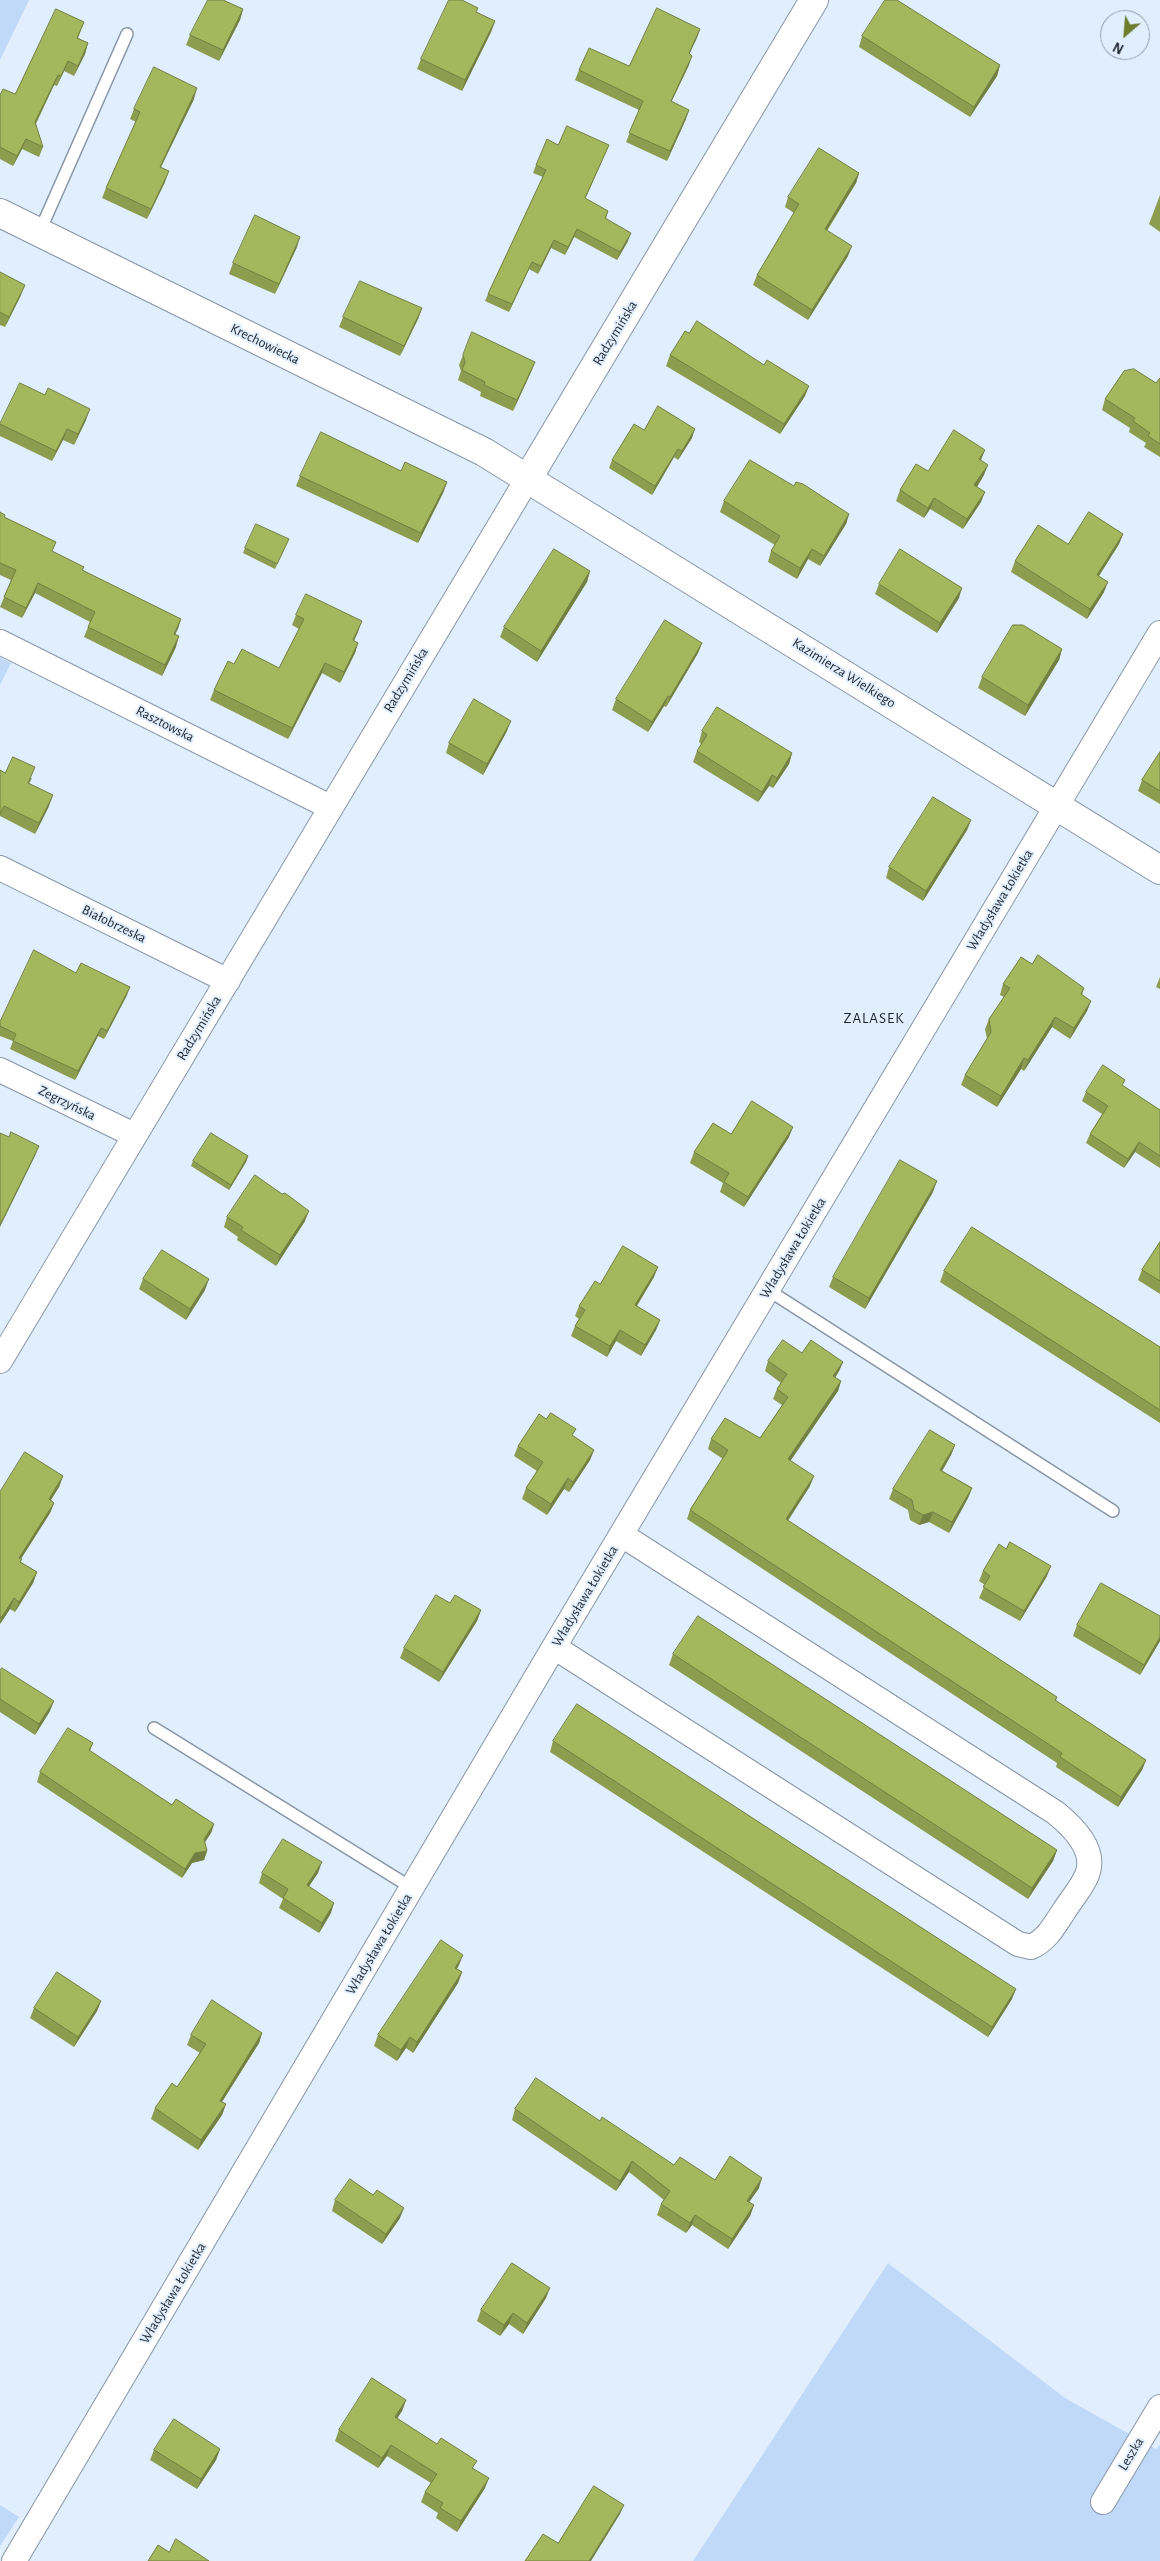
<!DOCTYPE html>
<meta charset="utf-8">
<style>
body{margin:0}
#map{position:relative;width:1160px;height:2561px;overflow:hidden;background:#e1eefd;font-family:"Alegreya Sans",sans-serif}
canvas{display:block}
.north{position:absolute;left:1100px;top:10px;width:50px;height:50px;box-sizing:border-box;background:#e1eefd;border:1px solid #929ca8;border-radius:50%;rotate:207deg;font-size:14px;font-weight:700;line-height:20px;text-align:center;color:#1b2128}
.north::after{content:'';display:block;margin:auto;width:18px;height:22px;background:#6c7d2b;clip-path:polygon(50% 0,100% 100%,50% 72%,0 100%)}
</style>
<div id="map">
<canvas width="1160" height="2561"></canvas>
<div class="north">N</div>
</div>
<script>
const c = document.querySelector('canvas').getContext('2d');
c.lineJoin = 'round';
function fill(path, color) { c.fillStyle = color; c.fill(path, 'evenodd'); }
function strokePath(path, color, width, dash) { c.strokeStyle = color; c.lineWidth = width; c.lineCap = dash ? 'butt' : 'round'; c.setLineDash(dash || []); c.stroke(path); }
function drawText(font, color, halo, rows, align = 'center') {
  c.font = font + ' "Alegreya Sans",sans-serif'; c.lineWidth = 4; c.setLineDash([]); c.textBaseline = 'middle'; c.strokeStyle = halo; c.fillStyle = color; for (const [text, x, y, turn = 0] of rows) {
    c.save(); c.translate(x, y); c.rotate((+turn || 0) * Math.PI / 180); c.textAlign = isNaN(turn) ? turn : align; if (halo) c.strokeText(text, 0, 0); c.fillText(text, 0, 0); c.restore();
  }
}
fill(new Path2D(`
 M0,0H29L0,60Z
 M0,657L11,663L0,685Z
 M888,2263L1065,2398L1156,2449L1160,2445V2561H693Z
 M0,2505L19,2517L0,2546Z`), '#c0d9f9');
const service = new Path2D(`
 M39,233L127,34
 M768,1290L1113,1511
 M154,1728L412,1888`);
const minor = new Path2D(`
 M0,642L330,807
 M0,868L228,981
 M0,1070L134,1135
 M0,1361L528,478
 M554,1647L1018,1944L1031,1947C1047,1940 1054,1926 1064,1911C1071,1900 1082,1887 1087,1875C1097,1850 1073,1827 1056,1813L622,1535
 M1103,2502L1160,2407
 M14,2561L554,1647L1160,633`);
const tertiary = new Path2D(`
 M0,213L484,452L1160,870
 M528,478L814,0`);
strokePath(service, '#8795a7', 14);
strokePath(minor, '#8795a7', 26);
strokePath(tertiary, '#8795a7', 30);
strokePath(service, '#fff', 11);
strokePath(minor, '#fff', 24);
strokePath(tertiary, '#fff', 28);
fill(new Path2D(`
 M243,9L240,20L219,61L186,45L190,35Z
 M476,12L495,21L491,32L462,91L417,69L421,59Z
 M84,22L78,38L88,43L85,54L74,76L64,71L57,86L54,85L36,124L43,147L39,157L22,149L13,166L0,159V95L15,94Z
 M700,29L689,54V65L671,102L686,119L667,161L626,142L639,110L575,80L579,70L629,66Z
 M862,36L1000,65L997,76L970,117L859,47Z
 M194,99L161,167L165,182L147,219L102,198L106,188L136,122L130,119L134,109Z
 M558,145H609L585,199L608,211L606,219L628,241L617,260L574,237L565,255L551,248L538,274L529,269L509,312L485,301L488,294L543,177L533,173L536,165Z
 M859,173L856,183L827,231L848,256L808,320L753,285L757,275L794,213L785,207L788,197Z
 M1160,195V232L1149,224Z
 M297,247L275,294L229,274L233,263Z
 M0,272L21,295L5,327L0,325Z
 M422,308L418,319L400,356L339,327L343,317Z
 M463,355L535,362L531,372L513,411L480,396L481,392L458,380L461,371L459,365Z
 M670,355L764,365L805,396L780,434L666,366Z
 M1160,378V457L1144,447L1146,443L1129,432L1130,428L1102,410L1105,399L1156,383Z
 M45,395L86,420L74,445L63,440L52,461L0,436V424Z
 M644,430L692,438L678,460L674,457L652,495L609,468L612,460Z
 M981,461L984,475L977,487L981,502L963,529L930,509L924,518L896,501L900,490L928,471Z
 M401,471L447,482L443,493L418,543L296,486L300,476Z
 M794,486L849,514L846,524L820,566L808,559L797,579L768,562L771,551L775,545L720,512L724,501Z
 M0,512L4,517L56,542L52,551L84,567L82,570L181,619L175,634L176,647L162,676L84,637L90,622L35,593L22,618L0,607L11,580L0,575Z
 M1123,534L1119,544L1099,576L1104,592L1087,619L1011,572L1015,561L1068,544Z
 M289,539L275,569L243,553L245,548Z
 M590,571L587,582L537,662L500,637L504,627Z
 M879,584L959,598L937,633L875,594Z
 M296,615L358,632L354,641L358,643L355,653L340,683L322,673L288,739L210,700L214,690L234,664L279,668L299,629L292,625Z
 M702,643L698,653L666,707L664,706L648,732L612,710L616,699Z
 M1062,649L1059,660L1025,716L978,688L982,677Z
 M507,731L483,775L446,753L449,743Z
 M702,731L792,753L789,764L773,788L769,786L758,802L693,762L697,751L701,744L699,742Z
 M1160,752V804L1138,791L1142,780Z
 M0,770L5,773L32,778L29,784L49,806L35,834L0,816Z
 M971,820L967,830L923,901L886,878L889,867Z
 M1032,964L1084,988L1082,995L1091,1001L1087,1011L1070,1039L1052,1027L1024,1071L1021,1069L997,1107L961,1085L965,1075L987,1039L985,1029L989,1019L1004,997L1000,995L1003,984Z
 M76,973L127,995L104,1039L98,1036L75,1080L10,1049L13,1041L0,1036V1022Z
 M1160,977V989L1156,987Z
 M1123,1086L1160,1110V1168L1135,1152L1124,1168L1086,1143L1090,1134L1102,1114L1082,1101L1086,1092Z
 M731,1134L789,1137L744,1207L720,1192L723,1183L690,1163L694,1152Z
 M248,1156L246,1162L229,1190L191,1166L193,1161Z
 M933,1192L865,1309L829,1287L833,1277Z
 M227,1217L305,1221L276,1266L237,1240L238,1237L224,1227Z
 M1160,1242V1294L1138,1280L1142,1270Z
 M944,1271L1160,1347V1423L940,1282Z
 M654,1277L637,1306L660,1320L656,1330L641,1356L616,1341L607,1357L571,1336L575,1326L579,1319L575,1316L579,1306L600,1284Z
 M143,1279L205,1290L186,1320L139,1289Z
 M802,1353L843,1362L839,1371L835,1378L841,1381L838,1391L790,1460L810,1486L788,1521L1057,1697L1056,1701L1146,1760L1142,1770L1118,1807L1056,1767L1057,1763L687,1519L690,1510L723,1459L708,1449L711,1439L760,1438L782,1405L773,1399L777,1389L781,1383L765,1371L768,1361Z
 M573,1436L594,1450L590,1460L569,1492L564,1489L547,1515L522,1499L526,1488L537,1471L514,1456L518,1446Z
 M955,1445L951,1455L942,1471L972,1488L968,1498L949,1533L929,1522L919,1525L910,1520L908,1510L889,1499L893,1489Z
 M63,1476L59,1487L51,1500L54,1503L50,1513L21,1559V1562L37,1572L33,1583L15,1612L10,1609L0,1624V1492Z
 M983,1571L1047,1576L1020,1621L979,1598L985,1585L979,1581Z
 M450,1603L481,1610L477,1621L439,1682L400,1658L404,1648Z
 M1160,1616V1641L1140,1675L1073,1636L1077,1625Z
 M673,1654L1057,1850L1053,1861L1028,1899L669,1665Z
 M0,1671L50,1711L35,1735L0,1712Z
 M553,1741L1012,1999L988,2037L550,1752Z
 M93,1743L90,1751L172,1805L214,1824L211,1833L205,1842L207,1851L204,1860L192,1863L182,1878L37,1782L40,1772Z
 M262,1873H318L309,1886L331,1913L319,1933L279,1908L283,1899L259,1883Z
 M459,1965L457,1969L462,1972L458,1983L413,2053L406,2048L397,2061L374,2046L378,2035Z
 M101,2001L97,2011L74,2047L30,2018L34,2008Z
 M262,2033L259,2043L222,2102L226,2104L222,2115L198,2150L151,2119L155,2108L177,2087L200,2053L187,2045L191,2035Z
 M515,2109L600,2121L674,2165L715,2180L759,2188L749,2202L754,2205L750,2216L728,2249L692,2225L686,2233L657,2215L661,2204L664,2200L629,2172L616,2191L512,2120Z
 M373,2195L400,2218L382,2244L332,2211L335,2200Z
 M546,2298L523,2334L509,2324L500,2336L477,2321L481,2310Z
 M406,2400L402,2411L397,2418L474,2469L485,2488L457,2532L436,2518L438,2513L421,2502L425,2492L431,2483L387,2456L378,2468L335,2441L339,2430Z
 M220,2449L216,2460L197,2489L150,2460L154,2450Z`), '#8c9d50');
fill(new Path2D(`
 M243,9L240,20L219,61L223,50Z
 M495,21L491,32L462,91L465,80Z
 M700,29L697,38L685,63L689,53Z
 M88,43L85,54L74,76L78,66Z
 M692,56L689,65L667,111L671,101Z
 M68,61L64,71L57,86L61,76Z
 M1000,65L997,76L970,117L974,107Z
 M58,75L54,85L31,132L35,122Z
 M197,88L194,99L156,177L160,167Z
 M689,110L686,119L667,161L670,151Z
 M26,139L22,149L13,166L17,156Z
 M609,145L606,152L582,206L585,198Z
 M169,171L165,182L147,219L151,209Z
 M859,173L856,183L821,239L825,229Z
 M577,229L574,237L565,255L568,247Z
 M631,233L628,241L617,260L620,252Z
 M300,237L297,247L275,294L279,284Z
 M554,240L551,248L538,274L541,266Z
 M852,246L848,256L808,320L812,310Z
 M532,262L529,269L509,312L512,304Z
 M25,285L21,295L5,327L9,317Z
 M422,308L418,319L400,356L404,346Z
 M535,362L531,372L513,411L517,400Z
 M809,386L805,396L780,434L784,424Z
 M90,409L86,420L74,445L78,434Z
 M67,429L63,440L52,461L56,451Z
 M695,429L692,438L678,460L682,451Z
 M678,449L674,457L652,495L655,486Z
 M985,450L981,460L975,470L979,459Z
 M988,465L984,475L971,496L974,485Z
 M447,482L443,493L418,543L421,533Z
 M985,492L981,502L963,529L967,519Z
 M934,498L930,509L924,518L928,508Z
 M849,514L846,524L820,566L824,556Z
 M1123,534L1119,544L1093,585L1097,575Z
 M812,549L808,559L797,579L800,568Z
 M590,571L587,582L537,662L541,651Z
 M1108,582L1104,592L1087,619L1090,609Z
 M38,583L35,593L22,618L26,608Z
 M962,588L959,598L937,633L940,623Z
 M181,619L178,629L170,644L174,634Z
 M362,621L358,632L349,650L353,640Z
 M179,636L176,647L162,676L165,665Z
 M358,643L355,653L340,683L344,672Z
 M702,643L698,653L666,707L670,697Z
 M1062,649L1059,660L1025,716L1028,705Z
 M325,663L322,673L288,739L292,728Z
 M668,696L664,706L648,732L652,722Z
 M511,721L507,731L483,775L487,764Z
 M792,753L789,764L773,788L777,778Z
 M772,775L769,786L758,802L762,792Z
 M53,795L49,806L35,834L39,823Z
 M971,820L967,830L923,901L926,891Z
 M130,987L127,995L104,1039L107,1031Z
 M1091,1001L1087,1011L1070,1039L1074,1028Z
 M1055,1017L1052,1027L1024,1071L1028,1060Z
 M101,1028L98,1036L75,1080L78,1071Z
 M1024,1058L1021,1069L997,1107L1001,1096Z
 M793,1127L789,1137L744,1207L748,1197Z
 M1139,1142L1135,1152L1124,1168L1128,1159Z
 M39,1146L35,1156L0,1227V1225Z
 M248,1156L246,1162L229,1190L231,1185Z
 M937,1181L933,1192L865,1309L869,1298Z
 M309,1211L305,1221L276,1266L280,1255Z
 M658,1267L654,1277L631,1315L635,1305Z
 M209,1279L205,1290L186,1320L190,1309Z
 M660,1320L656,1330L641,1356L645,1345Z
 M620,1330L616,1341L607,1357L610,1346Z
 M843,1362L839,1371L830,1386L833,1376Z
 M841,1381L838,1391L785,1469L788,1459Z
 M955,1445L951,1455L937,1480L940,1470Z
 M594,1450L590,1460L569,1492L573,1482Z
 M63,1476L59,1487L45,1509L49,1499Z
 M814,1476L810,1486L782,1529L786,1519Z
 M568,1478L564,1489L547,1515L551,1504Z
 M972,1488L968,1498L949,1533L952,1522Z
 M54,1503L50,1513L15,1568L19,1558Z
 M933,1512L929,1522L919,1525L923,1515Z
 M1051,1566L1047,1576L1020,1621L1024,1611Z
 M37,1572L33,1583L15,1612L19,1602Z
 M14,1598L10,1609L0,1624L1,1618Z
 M481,1610L477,1621L439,1682L443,1672Z
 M1160,1637V1641L1140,1675L1144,1665Z
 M54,1701L50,1711L35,1735L39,1724Z
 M1146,1760L1142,1770L1118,1807L1121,1797Z
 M214,1824L211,1833L201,1848L204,1839Z
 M1057,1850L1053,1861L1028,1899L1032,1888Z
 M207,1851L204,1860L192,1863L182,1878L185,1869L195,1853Z
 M322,1862L318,1873L303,1895L307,1885Z
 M334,1903L331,1913L319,1933L322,1923Z
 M463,1955L459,1965L451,1978L455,1968Z
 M462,1972L458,1983L413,2053L417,2042Z
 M1016,1989L1012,1999L988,2037L992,2027Z
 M101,2001L97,2011L74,2047L78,2037Z
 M262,2033L259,2043L216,2111L220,2101Z
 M410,2037L406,2048L397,2061L401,2050Z
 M226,2104L222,2115L198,2150L201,2140Z
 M632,2161L629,2172L616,2191L620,2181Z
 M762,2178L759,2188L743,2211L747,2201Z
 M754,2205L750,2216L728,2249L732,2239Z
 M404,2208L400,2218L382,2244L386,2234Z
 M695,2215L692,2225L686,2233L690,2223Z
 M550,2288L546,2298L523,2334L527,2323Z
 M513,2313L509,2324L500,2336L504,2325Z
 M406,2400L402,2411L391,2428L395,2417Z
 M391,2445L387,2456L378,2468L382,2458Z
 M220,2449L216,2460L197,2489L201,2479Z
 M489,2478L485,2488L457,2532L461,2521Z
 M624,2505L620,2514L591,2561H589Z`), '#728041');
const building = new Path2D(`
 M208,0H223L243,9L223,50L190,35Z
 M449,0H462L478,8L476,12L495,21L465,80L421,59Z
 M885,0H897L1000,65L974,107L862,36Z
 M657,8L700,29L689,53L692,56L671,101L689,110L670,151L629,133L643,101L579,70L589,48L629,66Z
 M56,9L84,22L77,38L88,43L78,66L68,61L61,76L58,75L35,122L43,147L26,139L17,156L0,147V95L3,89L15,94Z
 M154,67L197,88L160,167L169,171L151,209L106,188L140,112L134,109Z
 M567,126L609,145L585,198L608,211L605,218L631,233L620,252L577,229L568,247L554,240L541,266L532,262L512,304L488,294L546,170L536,165L547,139L558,145Z
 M819,148L859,173L825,229L852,246L812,310L757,275L799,204L788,197Z
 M255,215L300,237L279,284L233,263Z
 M0,272L25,285L9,317L0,312Z
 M360,281L422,308L404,346L343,317Z
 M697,321L764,365L767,360L809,386L784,424L670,355L685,331L689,333Z
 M472,332L535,362L517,400L484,385L485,382L462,370L465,362L463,355Z
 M1134,369L1156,383L1160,378V444L1148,436L1150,433L1133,421L1135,418L1105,399L1124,371Z
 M20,383L45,395L48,388L90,409L78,434L67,429L56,451L0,424Z
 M658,406L695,429L682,451L678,449L655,486L612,460L634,424L644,430Z
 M954,430L985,450L979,459L988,465L974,485L985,492L967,519L934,498L928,508L900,490L916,464L928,471Z
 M321,432L401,471L405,462L447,482L421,533L300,476Z
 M750,460L794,486L796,482L803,484L849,514L824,556L812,549L800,568L771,551L780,536L724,501Z
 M0,512L5,515L4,517L56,542L52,551L84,567L82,570L181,619L174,634L179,636L165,665L88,627L95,612L38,583L26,608L4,597L16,570L0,563Z
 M1089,512L1123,534L1097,575L1108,582L1090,609L1015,561L1038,525L1068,544Z
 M256,524L289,539L277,564L245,548Z
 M554,549L590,571L541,651L504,627Z
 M900,549L962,588L940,623L879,584Z
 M306,594L362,621L353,640L358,643L344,672L325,663L292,728L214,690L228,661L234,664L242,649L279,668L304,619L296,615Z
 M665,620L702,643L670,697L668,696L652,722L616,699Z
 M1013,625H1023L1062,649L1028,705L982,677Z
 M474,699L511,721L487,764L449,743Z
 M717,707L792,753L777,778L772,775L762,792L697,751L707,735L702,731Z
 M1160,752V791L1142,780Z
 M13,757L35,767L28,783L53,795L39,823L4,806L0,814V770L5,773Z
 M933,797L971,820L926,891L889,867Z
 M34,950L76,973L81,963L130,987L107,1031L101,1028L78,1071L13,1041L16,1034L0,1026V1022Z
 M1038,955L1084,988L1081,994L1091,1001L1074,1028L1055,1017L1028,1060L1024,1058L1001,1096L965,1075L991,1032L989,1019L1010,988L1003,984L1021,957L1032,964Z
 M1103,1065L1125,1080L1122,1085L1160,1110V1156L1139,1142L1128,1159L1090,1134L1108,1106L1086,1092Z
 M752,1101L793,1127L748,1197L724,1182L729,1173L694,1152L713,1123L731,1134Z
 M11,1132L39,1146L0,1225V1133L9,1137Z
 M211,1133L248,1156L231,1185L193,1161Z
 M900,1160L937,1181L869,1298L833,1277Z
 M255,1175L282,1194L285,1193L309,1211L280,1255L241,1230L243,1227L227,1217Z
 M972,1227L1160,1347V1410L944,1271Z
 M1160,1242V1281L1142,1270Z
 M623,1246L658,1267L635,1305L660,1320L645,1345L620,1330L610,1346L575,1326L585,1310L579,1306L595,1281L600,1284Z
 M162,1250L209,1279L190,1309L143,1279Z
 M783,1340L802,1353L811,1340L843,1362L833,1376L841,1381L788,1459L814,1476L786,1519L1057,1697L1055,1700L1146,1760L1121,1797L1060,1757L1062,1753L690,1510L728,1450L711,1439L725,1418L760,1438L788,1397L777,1389L787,1374L768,1361Z
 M551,1413L576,1429L572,1435L594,1450L573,1482L568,1478L551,1504L526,1488L543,1462L518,1446L539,1414L546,1419Z
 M930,1430L955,1445L940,1470L972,1488L952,1522L933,1512L923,1515L914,1510L912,1500L893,1489Z
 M25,1452L63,1476L49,1499L54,1503L19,1558L22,1559L20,1562L37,1572L19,1602L14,1598L1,1618L0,1617V1492Z
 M1010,1542L1051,1566L1024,1611L983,1587L990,1576L983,1571L999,1544L1006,1549Z
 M1101,1583L1160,1616V1637L1144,1665L1077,1625Z
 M436,1595L450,1603L455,1595L481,1610L443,1672L404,1648Z
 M698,1616L1057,1850L1032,1888L673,1654Z
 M2,1668L54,1701L39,1724L0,1699V1671Z
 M577,1704L1016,1989L992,2027L553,1741Z
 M68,1728L93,1743L89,1750L172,1805L176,1799L214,1824L204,1839L207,1851L195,1853L185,1869L40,1772Z
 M283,1839L322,1862L307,1885L334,1903L322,1923L283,1898L288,1889L262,1873Z
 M441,1940L463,1955L455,1968L462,1972L417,2042L410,2037L401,2050L378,2035Z
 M57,1972L101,2001L78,2037L34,2008Z
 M212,2000L262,2033L220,2101L226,2104L201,2140L155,2108L172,2083L177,2087L206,2044L191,2035Z
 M536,2078L600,2121L602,2117L674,2165L680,2157L715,2180L730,2156L762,2178L747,2201L754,2205L732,2239L695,2215L690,2223L661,2204L670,2191L632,2161L620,2181L515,2109Z
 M350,2179L373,2195L377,2190L404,2208L386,2234L335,2200Z
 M512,2263L550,2288L527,2323L513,2313L504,2325L481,2310Z
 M372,2378L406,2400L395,2417L437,2444L441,2438L477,2461L472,2468L489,2478L461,2521L440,2508L443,2503L425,2492L437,2474L391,2445L382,2458L339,2430Z
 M174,2419L220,2449L201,2479L154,2450Z
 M594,2486L624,2505L589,2561H525L543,2534L558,2543Z
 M176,2539L209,2561H148L158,2545L169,2552Z`);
fill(building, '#a3b75d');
strokePath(building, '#728041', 1);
drawText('14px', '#1b2128', '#e1eefd', [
 ["Radzymińska",615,333,-59],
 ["Krechowiecka",265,344,26],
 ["Kazimierza Wielkiego",844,673,32],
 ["Radzymińska",406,680,-59],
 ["Rasztowska",165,724,27],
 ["Władysława Łokietka",1000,900,-59],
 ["Białobrzeska",114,924,26],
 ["Radzymińska",199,1028,-59],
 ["Zegrzyńska",67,1103,26],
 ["Władysława Łokietka",793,1248,-59],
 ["Władysława Łokietka",585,1596,-59],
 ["Władysława Łokietka",379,1944,-59],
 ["Władysława Łokietka",173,2293,-59],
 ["Leszka",1131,2454,-59]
]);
c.letterSpacing = '1px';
drawText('15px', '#1b2128', '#e1eefd', [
 ["ZALASEK",874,1018]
]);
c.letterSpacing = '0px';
</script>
